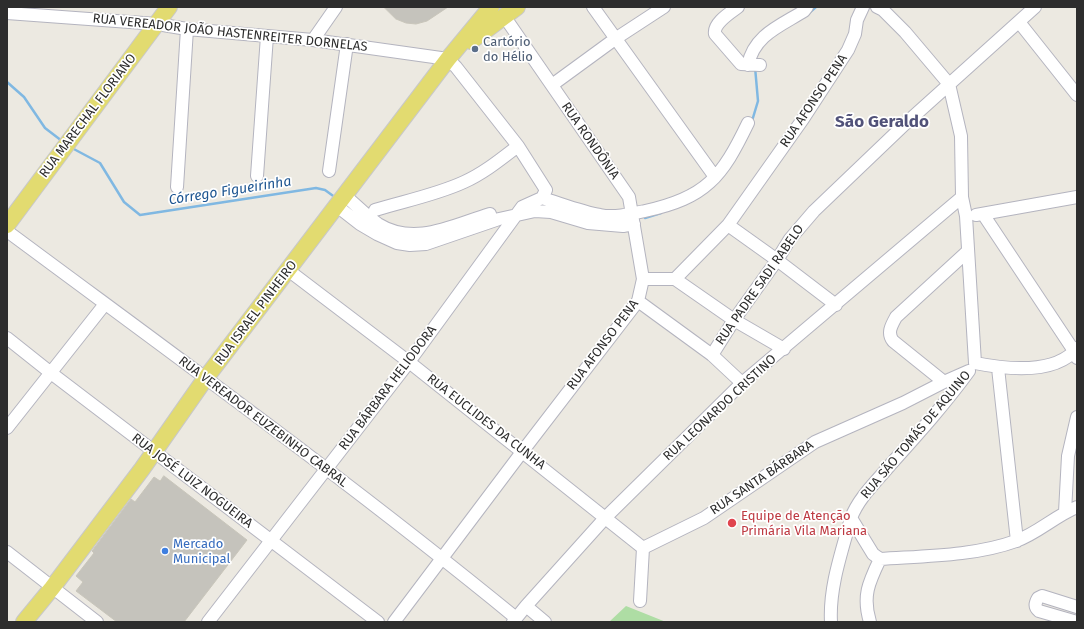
<!DOCTYPE html>
<meta charset="utf-8">
<style>
body{margin:0}
#map{position:relative;width:1084px;height:629px;overflow:hidden;background:#ece9e1;font-family:"Fira Sans",sans-serif}
canvas{display:block}
.frame{position:absolute;inset:0;border:8px solid #2d2d2d;pointer-events:none}
</style>
<div id="map">
<canvas width="1084" height="629"></canvas>
<div class="frame"></div>
</div>
<script>
const c = document.querySelector('canvas').getContext('2d');
c.lineJoin = 'round';
function fill(path, color) { c.fillStyle = color; c.fill(path, 'evenodd'); }
function strokePath(path, color, width, dash) { c.strokeStyle = color; c.lineWidth = width; c.lineCap = dash ? 'butt' : 'round'; c.setLineDash(dash || []); c.stroke(path); }
function drawText(font, color, halo, rows, align = 'center') {
  c.font = font + ' "Fira Sans",sans-serif'; c.lineWidth = 3.5; c.setLineDash([]); c.textBaseline = 'middle'; c.strokeStyle = halo; c.fillStyle = color; for (const [text, x, y, turn = 0] of rows) {
    c.save(); c.translate(x, y); c.rotate((+turn || 0) * Math.PI / 180); c.textAlign = isNaN(turn) ? turn : align; if (halo) c.strokeText(text, 0, 0); c.fillText(text, 0, 0); c.restore();
  }
}
fill(new Path2D(`
 M626,606L666,622H609Z`), '#aedda4');
strokePath(new Path2D(`
 M809,13L816,7
 M7,82L24,97L45,128L62,141
 M752,121L758,101L755,67
 M70,147L100,163L124,202L140,215L316,188L325,190L336,198
 M345,204L353,211
 M645,218L661,213`), '#80b8e2', 2.5);
const building = new Path2D(`
 M384,7H448L427,21L416,24L406,23L396,19Z
 M164,476L247,540L184,622H117L76,591L83,582L76,576L94,553L92,551L131,499L135,502L154,477L160,481Z`);
fill(building, '#c5c3bc');
strokePath(building, '#c8c5ba', 1);
const minor = new Path2D(`
 M593,7L715,177
 M738,7C730,13 713,23 715,34L741,64L760,65
 M877,7L883,10L905,32L949,84L961,136L962,197L966,216L975,363
 M7,13L157,24L187,29L313,40L448,59L456,67L518,146L546,190L542,198
 M1019,22L1077,95
 M313,40L336,7
 M748,65C754,35 780,26 804,11L807,7
 M552,85L615,39L664,7
 M329,171L347,44
 M257,176L267,36
 M177,187L187,29
 M542,198C559,203 582,212 600,215C614,218 631,214 645,211C706,198 722,177 748,123
 M350,200C359,208 368,217 378,224C415,247 453,225 490,214
 M342,210L360,224L377,234L397,243L410,245L426,244L499,219L535,211L551,212L588,223L623,226L634,224
 M375,210C404,201 436,195 464,182C484,173 501,159 518,146
 M983,214L1074,351L1077,358
 M976,215L1077,197
 M728,225L777,260L836,305
 M7,231C178,358 351,483 516,618
 M288,270L409,362L643,548
 M643,279H675L728,225L803,119L848,50L855,34L857,20L863,7
 M675,279L734,320L784,349
 M638,301L712,355L742,383
 M7,338L51,373L378,622
 M712,355L734,320L777,260L790,239L814,211L905,124L1035,7
 M975,363C1005,369 1056,375 1077,348
 M998,368L1017,541
 M944,382L893,341C887,333 891,326 896,317L968,251
 M7,428L105,304
 M1065,512L1068,456L1077,417
 M851,518L873,554L880,559C869,582 862,596 870,622
 M643,548L704,518L815,442L903,403L944,382L969,371
 M7,552L97,622
 M880,559C924,556 975,556 1016,541C1038,533 1055,516 1077,507
 M640,601L643,548
 M526,606L545,622
 M1077,607L1042,596L1038,598C1035,603 1034,607 1039,611L1077,622
 M208,622L409,362L522,207L542,198
 M394,622L522,452L638,301L643,279L629,197L504,16
 M513,622L526,606L606,517L742,383L962,197
 M831,622C829,587 842,551 851,518C859,497 877,481 891,464C918,434 945,404 969,371`);
const major = new Path2D(`
 M471,41L517,7
 M7,225L169,7
 M24,622L52,588L142,469L205,379L448,59L491,7`);
strokePath(minor, '#b4b4bf', 14);
strokePath(major, '#c8c8c8', 18);
strokePath(minor, '#fff', 12);
strokePath(major, '#e2db70', 16);
for (const [x, y, r, color] of [
 [475,49,4,"#5c6f8a"],
 [732,523,5,"#e0444e"],
 [165,551,4,"#3f7fe0"]
]) { const dot = new Path2D(); dot.arc(x, y, r, 0, 2 * Math.PI); c.fillStyle = color; c.fill(dot); strokePath(dot, '#fff', 1.5); }
drawText('13px', '#2d2d2d', '#fff', [
 ["RUA VEREADOR JOÃO HASTENREITER DORNELAS",230,33,6],
 ["RUA AFONSO PENA",814,101,-56],
 ["RUA MARECHAL FLORIANO",88,116,-53],
 ["RUA RONDÔNIA",590,141,55],
 ["RUA PADRE SADI RABELO",760,285,-55],
 ["RUA ISRAEL PINHEIRO",256,313,-53],
 ["RUA AFONSO PENA",603,345,-53],
 ["RUA BÁRBARA HELIODORA",388,388,-53],
 ["RUA LEONARDO CRISTINO",720,408,-43],
 ["RUA VEREADOR EUZEBINHO CABRAL",263,422,37],
 ["RUA EUCLIDES DA CUNHA",486,422,38],
 ["RUA SÃO TOMÁS DE AQUINO",916,435,-50],
 ["RUA SANTA BÁRBARA",762,478,-34],
 ["RUA JOSÉ LUIZ NOGUEIRA",192,481,37]
]);
drawText('13px', '#4e5e75', '#fff', [
 ["Cartório",483,42],
 ["do Hélio",483,57]
], 'left');
drawText('13px', '#be3a42', '#fff', [
 ["Equipe de Atenção",741,516],
 ["Primária Vila Mariana",741,531]
], 'left');
drawText('13px', '#366cbe', '#fff', [
 ["Mercado",173,544],
 ["Municipal",173,559]
], 'left');
drawText('italic 14px', '#1d5591', '#fff', [
 ["Córrego Figueirinha",230,191,-9]
]);
drawText('bold 17px', '#515279', '#fff', [
 ["São Geraldo",882,122]
]);
</script>
